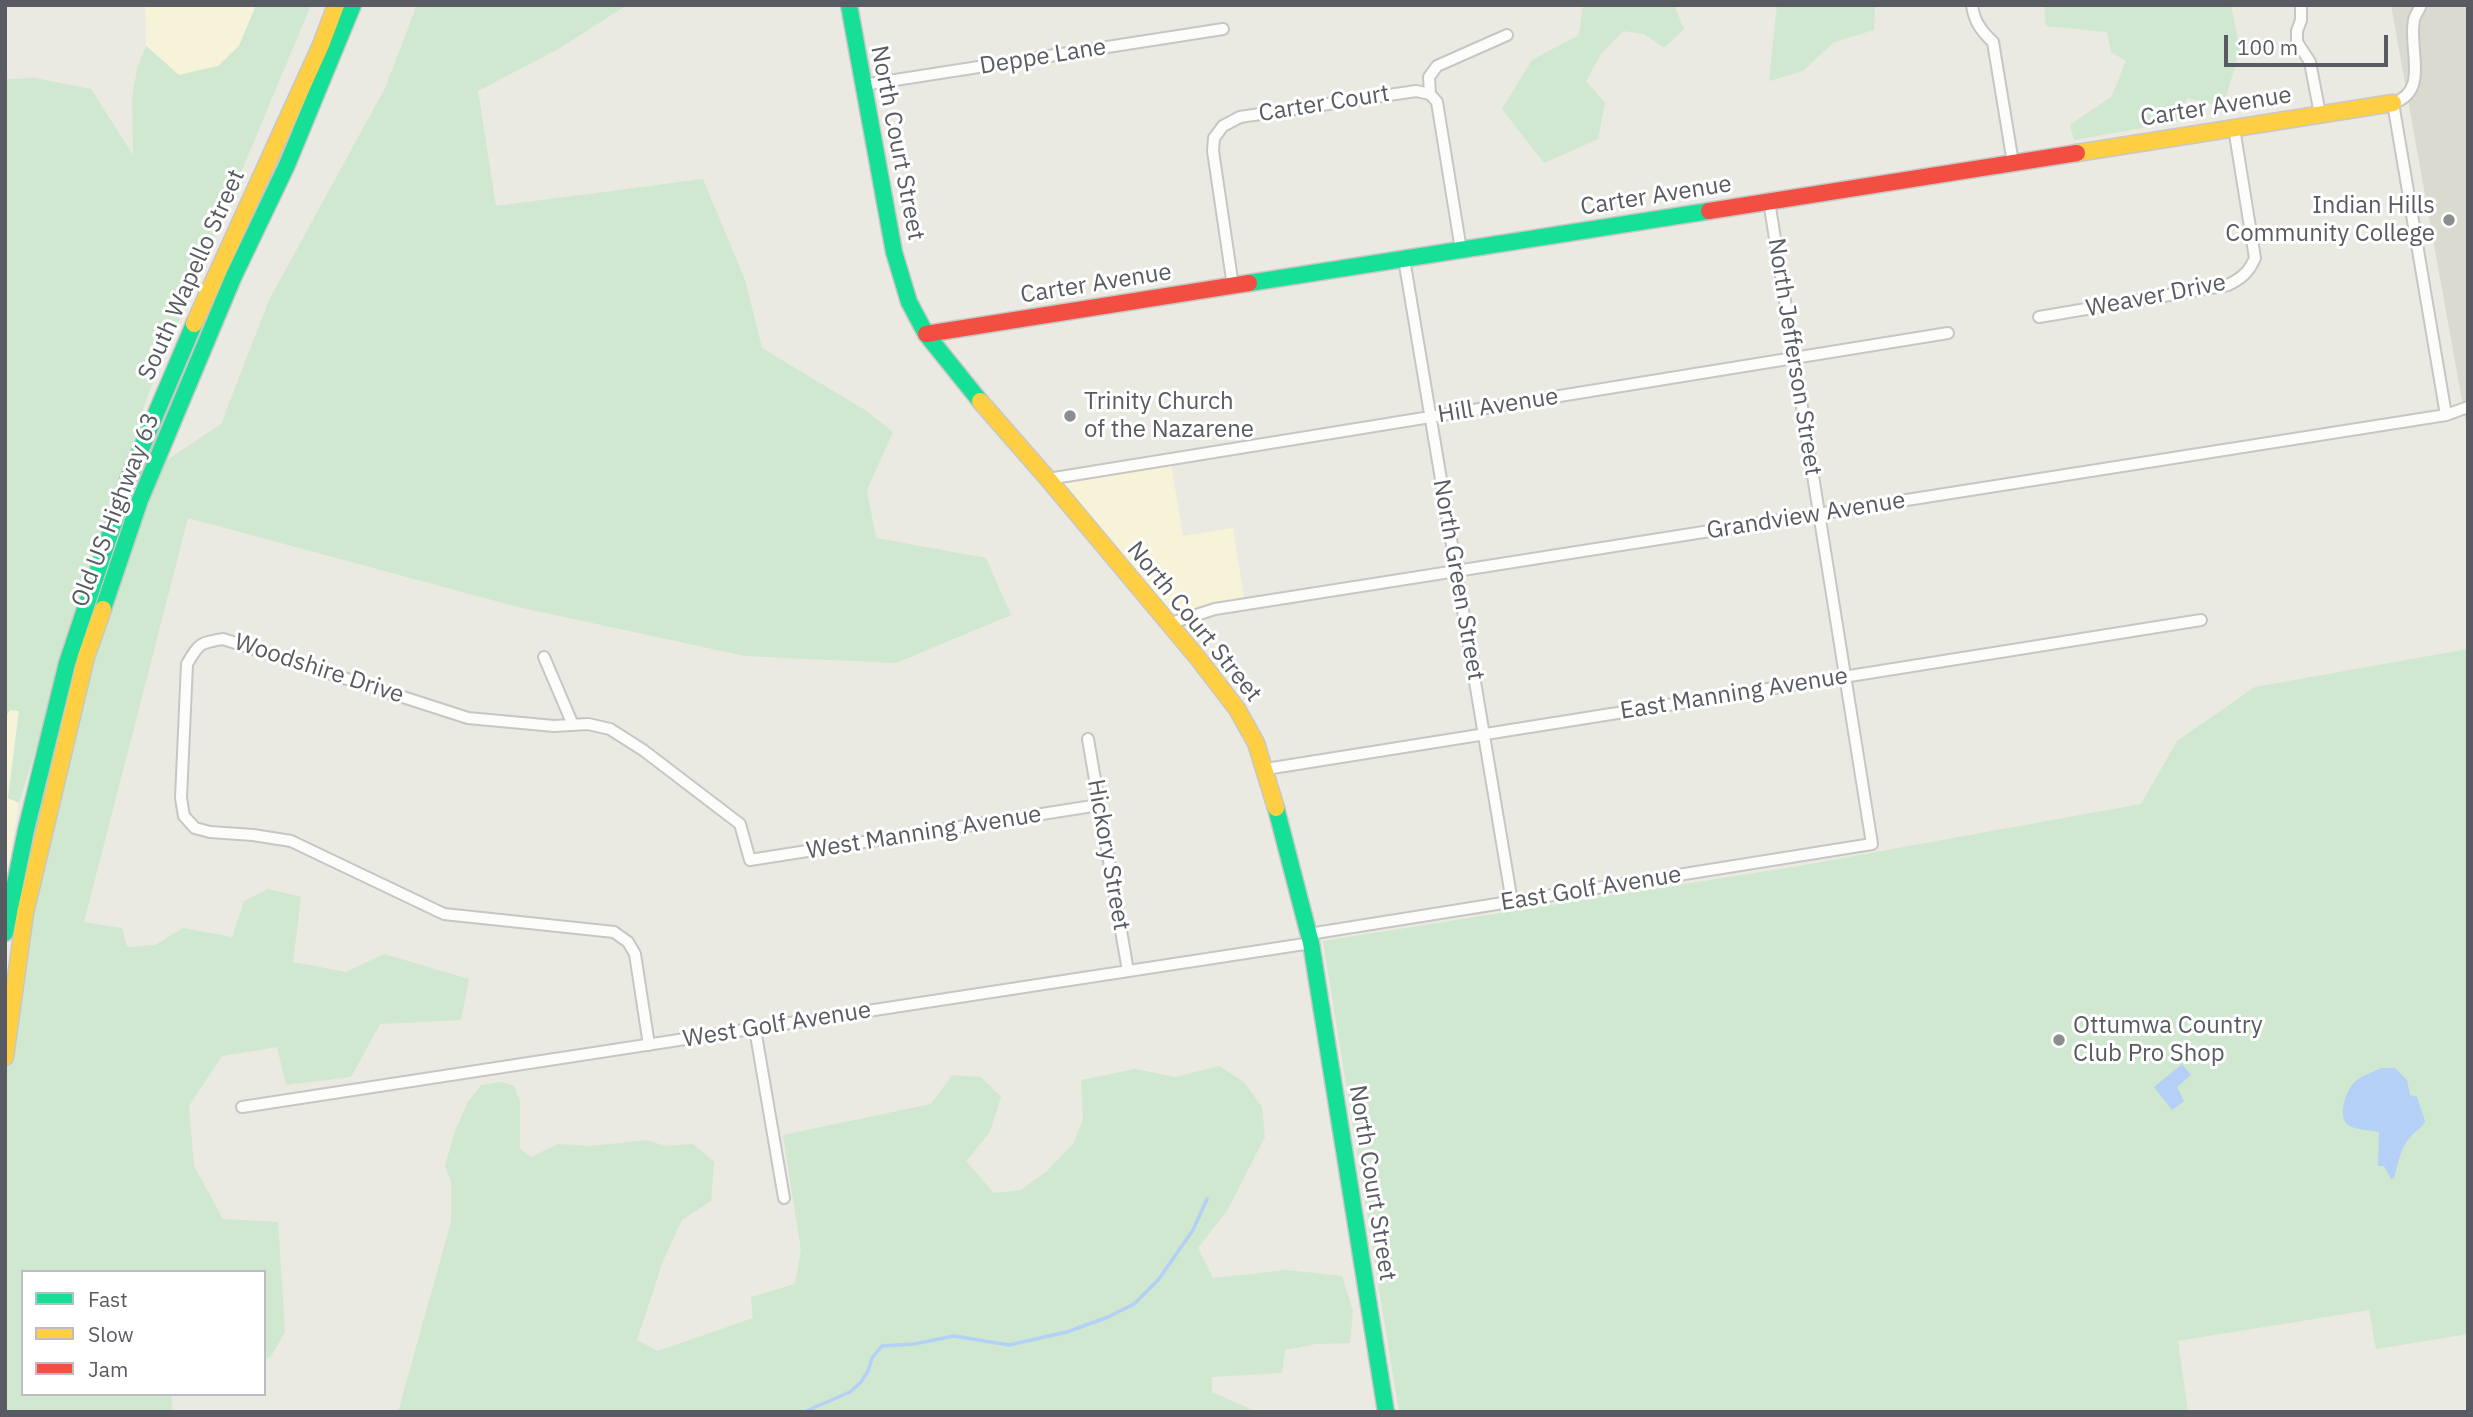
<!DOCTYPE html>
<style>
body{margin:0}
#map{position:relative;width:2473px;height:1417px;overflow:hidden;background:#eae9e2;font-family:"IBM Plex Sans",sans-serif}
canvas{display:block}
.frame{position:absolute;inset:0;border:7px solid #585b62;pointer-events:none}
.legend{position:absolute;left:21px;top:1270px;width:245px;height:126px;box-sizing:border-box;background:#fff;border:2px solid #bcbdc0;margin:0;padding:9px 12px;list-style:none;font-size:21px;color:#585b62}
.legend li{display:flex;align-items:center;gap:14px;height:35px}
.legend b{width:35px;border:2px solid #bcbdc0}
.scale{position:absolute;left:2224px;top:35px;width:164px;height:32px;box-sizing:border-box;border:4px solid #585b62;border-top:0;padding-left:9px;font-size:21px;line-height:24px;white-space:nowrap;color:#585b62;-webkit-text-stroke:5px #fff;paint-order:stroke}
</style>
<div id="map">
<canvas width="2473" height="1417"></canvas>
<div class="frame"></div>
<ul class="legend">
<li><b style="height:9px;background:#16e098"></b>Fast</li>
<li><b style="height:9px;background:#ffcf43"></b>Slow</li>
<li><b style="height:9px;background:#f24e42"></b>Jam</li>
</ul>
<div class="scale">100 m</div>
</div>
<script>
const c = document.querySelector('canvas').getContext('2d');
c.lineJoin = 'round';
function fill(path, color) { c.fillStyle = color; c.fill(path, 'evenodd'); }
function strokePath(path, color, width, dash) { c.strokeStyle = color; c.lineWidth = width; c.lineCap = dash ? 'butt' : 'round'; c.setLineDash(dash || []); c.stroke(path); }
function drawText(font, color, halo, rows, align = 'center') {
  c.font = font + ' "IBM Plex Sans",sans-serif'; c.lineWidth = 6; c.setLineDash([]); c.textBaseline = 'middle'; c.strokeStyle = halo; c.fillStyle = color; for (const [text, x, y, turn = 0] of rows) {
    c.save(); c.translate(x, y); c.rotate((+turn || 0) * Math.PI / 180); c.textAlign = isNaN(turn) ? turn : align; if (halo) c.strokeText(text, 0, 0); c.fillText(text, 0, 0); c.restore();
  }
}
fill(new Path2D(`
 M145,5H256L239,46L218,66L179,75L146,46Z
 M1170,459L1183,536L1233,528L1245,604L1168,624L1048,479Z
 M10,710L19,711L8,798L19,803L5,888V718Z`), '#f6f3d9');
fill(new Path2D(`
 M2391,5H2468V434Z`), '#dbdad0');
fill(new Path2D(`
 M256,5H311L147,397L19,803L8,798L19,711L10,710L5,718V79L35,78L91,89L133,155L132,99L137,69L146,46L179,75L218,66L239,46Z
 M417,5H627L560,48L478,91L496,206L703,179L745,280L762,348L865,410L893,432L867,490L876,538L986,558L1011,615L896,663L745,656L518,607L188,518L84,922L122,928L127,947L155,945L183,928L232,937L244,901L268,889L301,897L293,962L346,972L384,954L469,979L461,1020L380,1024L351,1077L286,1085L277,1047L222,1056L189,1106L194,1166L223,1219L278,1222L285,1332L270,1358H264V1272H23V1394H171L173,1412H5V1057L86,657L152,470L221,424L269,300L385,88Z
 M1583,5H1674L1684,29L1664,48L1644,34L1623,31L1601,54L1586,81L1605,103L1598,139L1544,163L1502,109L1532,60L1579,35Z
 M1777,5H1875L1874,30L1834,42L1803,71L1769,81Z
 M2044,5H2231L2240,50L2223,106L2187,98L2176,122L2074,140L2070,125L2112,96L2126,61L2111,52L2107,32L2046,26Z
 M2468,649V1334L2376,1349L2369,1310L2178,1341L2188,1412H1399L1323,941L1799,866L2141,804L2177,741L2255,687Z
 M1219,1066L1244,1082L1262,1107L1265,1137L1228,1209L1198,1248L1213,1278L1287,1270L1342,1276L1353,1311L1350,1343L1316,1344L1285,1350L1282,1373L1212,1377V1392L1257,1412H398L451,1222V1181L445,1166L455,1131L468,1102L481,1085L503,1082L514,1086L520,1101V1149L531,1157L558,1144L592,1146L646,1140L666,1146L693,1144L714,1162L711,1201L682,1220L663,1261L637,1340L658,1351L753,1318L751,1297L795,1284L801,1250L783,1135L931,1104L952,1075L981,1077L1001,1097L990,1132L966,1161L994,1193L1021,1190L1046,1172L1073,1144L1083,1120L1081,1080L1135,1069L1175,1077Z`), '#cfe8cf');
fill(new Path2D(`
 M2182,1064L2191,1075L2177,1087L2184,1101L2172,1110L2154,1087Z
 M2381,1068H2395L2407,1080L2410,1095L2417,1097L2425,1121C2422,1128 2418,1129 2413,1134C2401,1145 2398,1163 2394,1178L2391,1179L2384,1166H2378L2379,1132C2371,1130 2353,1130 2347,1124C2337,1114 2347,1087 2357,1080C2361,1076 2376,1071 2381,1068Z`), '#b4d0f6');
strokePath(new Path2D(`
 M804,1412L850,1392L861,1382L868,1371L872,1358L882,1346L914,1344L954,1336L1009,1345L1067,1332L1108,1317L1134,1304L1159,1279L1193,1230L1207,1199`), '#b4d0f6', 3.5);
const street = new Path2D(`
 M1972,5C1974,21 1981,31 1993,42L2013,163
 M2301,5V20L2297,31V42L2310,62L2320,114
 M2421,5C2419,10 2415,15 2414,20C2408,49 2430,91 2393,103L2446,415
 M863,85L1223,29
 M1430,94L1429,77L1437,66L1507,35
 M1404,259L1512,902
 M1233,286L1213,151L1214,138L1223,126L1240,117L1416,91L1430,94L1437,102L1461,250
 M2039,317L2228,285C2242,278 2249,272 2255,258L2234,128
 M1048,479L1948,333
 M1168,624L1215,609L2446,415L2468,407
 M544,657L573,725
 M1088,739L1128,971
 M1266,769L2201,620
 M1309,934L1872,844L1769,201
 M755,1029L784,1198
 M649,1045L635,954L628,942L614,932L444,914L291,841L253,835L210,832L195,828L184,816L181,798L187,664C199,643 200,643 223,639L468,718L554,726L588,724L610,729L643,750L740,824L750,860L1099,805
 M242,1107L1311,943`);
const fast = new Path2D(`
 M849,5L894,252L909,302L926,334L980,401
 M1249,283L1709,211
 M103,609L140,500L233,278L287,165L353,5
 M1276,808L1311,943L1386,1412
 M5,933L26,830L67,663L129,477L194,324`);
const slow = new Path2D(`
 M2077,153L2393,103
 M194,324L321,45L336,5
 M980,401L1048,479L1197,657L1237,709L1256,743L1276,808
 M5,1057L25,913L86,657L103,609`);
const jam = new Path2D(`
 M1709,211L2077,153
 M926,334L1249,283`);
strokePath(street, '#c7c6c5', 14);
strokePath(fast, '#c7c7c6', 19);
strokePath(slow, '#c7c7c6', 19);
strokePath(jam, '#c7c7c6', 19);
strokePath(street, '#fcfcfb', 10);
strokePath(fast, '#16e098', 16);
strokePath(slow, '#ffcf43', 16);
strokePath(jam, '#f24e42', 16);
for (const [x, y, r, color] of [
 [2449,220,7,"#8b8d8f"],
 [1070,416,7,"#8b8d8f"],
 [2059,1040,7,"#8b8d8f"]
]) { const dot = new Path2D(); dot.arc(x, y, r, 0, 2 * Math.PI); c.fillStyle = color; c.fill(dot); strokePath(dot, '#fff', 2.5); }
drawText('24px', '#585b62', '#fff', [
 ["Deppe Lane",1043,57,-9],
 ["Carter Court",1324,104,-9],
 ["Carter Avenue",2216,107,-9],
 ["North Court Street",897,143,79],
 ["Carter Avenue",1656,196,-9],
 ["South Wapello Street",192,275,-66],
 ["Carter Avenue",1096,284,-9],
 ["Weaver Drive",2156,296,-11],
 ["North Jefferson Street",1794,357,81],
 ["Hill Avenue",1498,406,-9],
 ["Old US Highway 63",116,510,-69],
 ["Grandview Avenue",1806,516,-9],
 ["North Green Street",1458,580,80],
 ["North Court Street",1194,622,51],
 ["Woodshire Drive",319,669,18],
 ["East Manning Avenue",1734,694,-9],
 ["West Manning Avenue",924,833,-9],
 ["Hickory Street",1108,855,80],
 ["East Golf Avenue",1591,889,-9],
 ["West Golf Avenue",777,1025,-9],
 ["North Court Street",1372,1183,81]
]);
drawText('24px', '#585b62', '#fff', [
 ["Indian Hills",2435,206,"right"],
 ["Community College",2435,234,"right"],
 ["Trinity Church",1084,402],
 ["of the Nazarene",1084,430],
 ["Ottumwa Country",2073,1026],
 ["Club Pro Shop",2073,1054]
], 'left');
</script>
